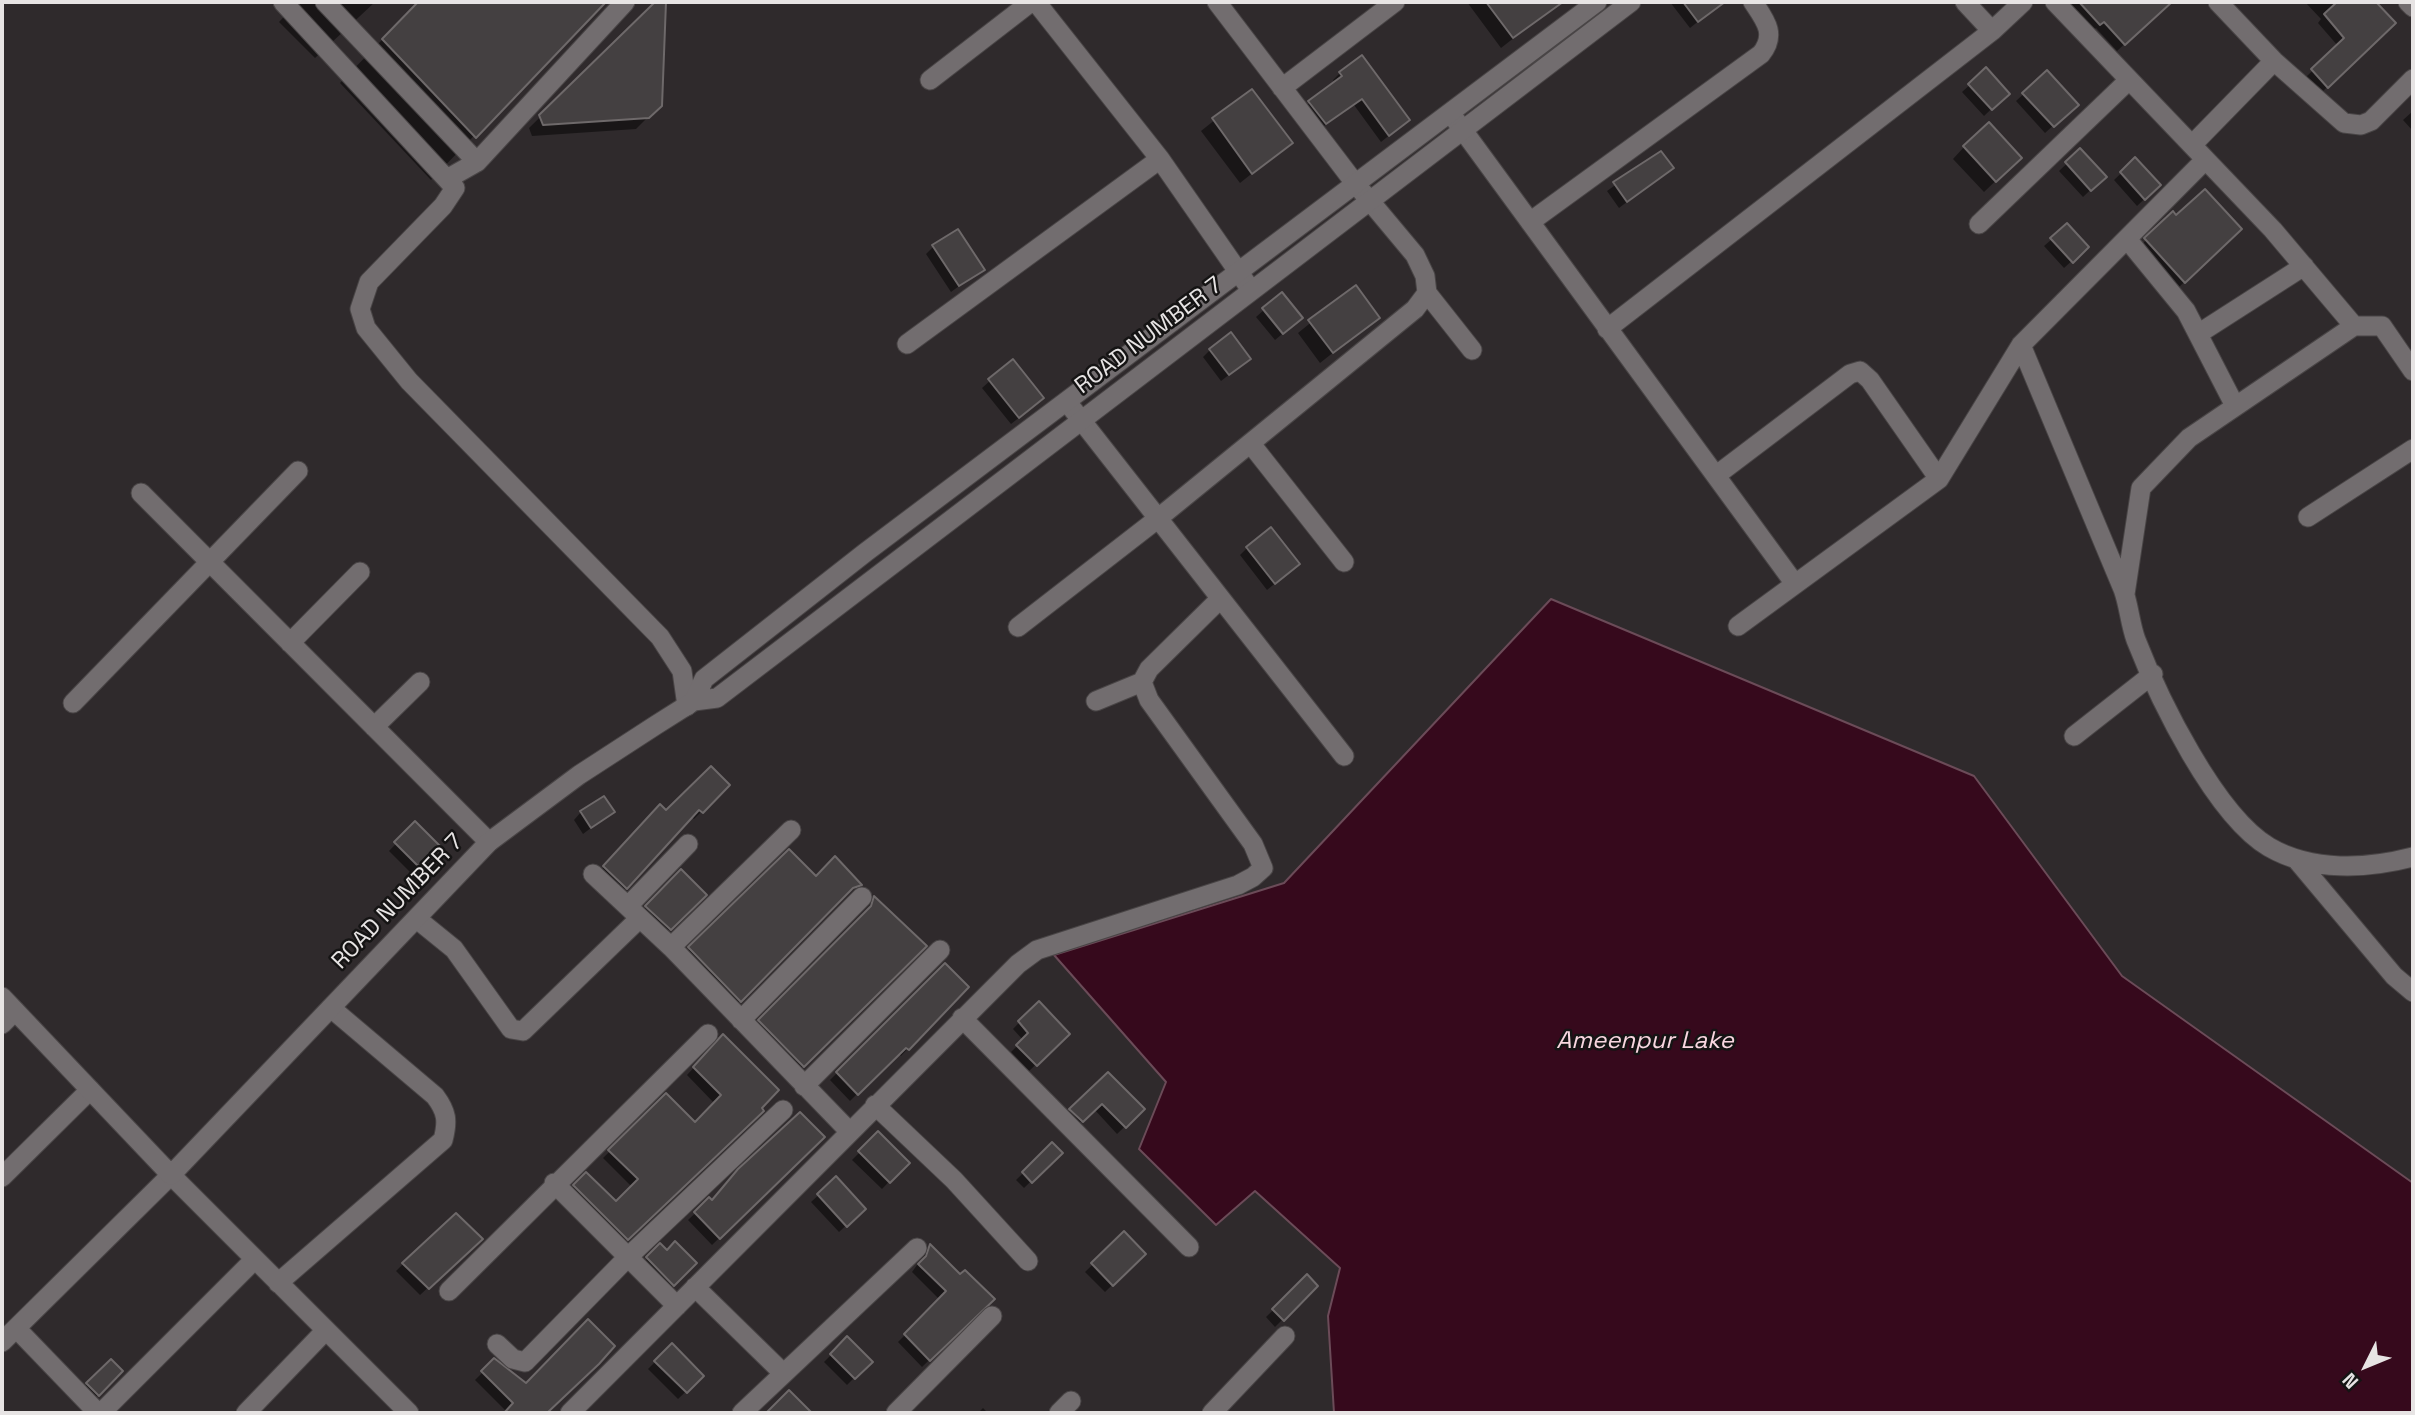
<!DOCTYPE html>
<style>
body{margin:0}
#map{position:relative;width:2415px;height:1415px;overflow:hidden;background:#2f2a2c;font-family:"Space Grotesk",sans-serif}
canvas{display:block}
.frame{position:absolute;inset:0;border:4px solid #e7e4e4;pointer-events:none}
.north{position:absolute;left:2331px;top:1331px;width:70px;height:70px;-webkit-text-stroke:5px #151414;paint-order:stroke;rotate:227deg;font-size:19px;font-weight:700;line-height:28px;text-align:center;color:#e7e4e4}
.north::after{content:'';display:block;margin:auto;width:24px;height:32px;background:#e7e4e4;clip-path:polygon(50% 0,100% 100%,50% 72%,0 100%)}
</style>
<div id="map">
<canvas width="2415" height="1415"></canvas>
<div class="frame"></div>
<div class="north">N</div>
</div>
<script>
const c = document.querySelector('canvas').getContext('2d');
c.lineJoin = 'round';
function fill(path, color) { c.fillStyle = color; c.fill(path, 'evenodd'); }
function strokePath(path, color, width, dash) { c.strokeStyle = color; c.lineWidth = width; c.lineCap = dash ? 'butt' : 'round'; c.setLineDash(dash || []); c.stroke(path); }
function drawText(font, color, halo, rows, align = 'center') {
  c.font = font + ' "Space Grotesk",sans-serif'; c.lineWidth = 5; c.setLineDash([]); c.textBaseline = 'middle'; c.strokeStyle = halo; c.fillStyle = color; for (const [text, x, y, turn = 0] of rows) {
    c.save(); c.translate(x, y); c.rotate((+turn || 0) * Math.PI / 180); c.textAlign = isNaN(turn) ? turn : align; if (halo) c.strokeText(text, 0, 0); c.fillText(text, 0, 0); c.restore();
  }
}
const water = new Path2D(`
 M1551,599L1974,776L2122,976L2413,1183V1413H1334L1328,1316L1340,1268L1255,1191L1216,1225L1139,1149L1166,1082L1054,955L1284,883Z`);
fill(water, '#36091c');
strokePath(water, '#6b4b58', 2);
fill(new Path2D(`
 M298,2H375L315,58L279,22Z
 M419,2H604L431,180L340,83Z
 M657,2H664L660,105L636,129L532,136L529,128Z
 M1467,2H1554L1556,5L1501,48Z
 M1670,2H1722L1690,28Z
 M2066,2H2124L2131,10L2140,2H2170L2117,51L2096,28L2092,31Z
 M2305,2H2371L2393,23L2320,94L2305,78L2338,46L2318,23L2321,19Z
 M1986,70L2007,94L1984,116L1962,92Z
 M2047,72L2076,105L2045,133L2016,101Z
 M1340,73L1408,120L1381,142L1354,105L1318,130L1302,109L1335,83L1333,80Z
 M1251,91L1290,143L1240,183L1201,131Z
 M2413,111V131L2403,120Z
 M1964,147L2008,169L1984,192L1953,159Z
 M2080,151L2104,177L2083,197L2059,171Z
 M1660,153L1671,168L1619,208L1607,191Z
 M2135,160L2159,185L2137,206L2114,180Z
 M2173,214L2176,218L2239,229L2177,289L2139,247Z
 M2067,226L2087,247L2064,268L2044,246Z
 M933,247L982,269L951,292L926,254Z
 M1355,287L1378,317L1320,363L1298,333Z
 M1282,294L1293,325L1275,340L1256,317Z
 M1210,350L1249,359L1221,381L1203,357Z
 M1012,361L1035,405L1011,424L982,388Z
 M1247,548L1290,571L1267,590L1240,555Z
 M728,785L694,819L691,816L619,895L597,874L660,806L666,812Z
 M581,812H612L583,834L574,820Z
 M415,824L439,847L412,874L389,851Z
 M789,852L816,878L860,885L844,895L733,1008L682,956Z
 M681,871L704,895L658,940L635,918Z
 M874,899L924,946L796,1073L753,1028L864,915Z
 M945,965L966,987L901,1056L898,1053L850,1101L830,1080Z
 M1038,1003L1068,1034L1029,1071L1011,1052L1023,1040L1013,1029Z
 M723,1036L759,1108L755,1118L620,1246L567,1193L586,1174L616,1203L632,1187L603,1158L666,1096L695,1124L715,1104L687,1075Z
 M1108,1074L1143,1109L1117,1134L1094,1109L1074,1128L1063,1117Z
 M878,1134L907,1163L882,1189L852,1160Z
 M823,1137L712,1245L688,1220L709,1200L711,1202Z
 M1052,1145L1060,1153L1024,1188L1016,1180Z
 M836,1179L864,1209L839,1232L811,1202Z
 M1124,1234L1144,1254L1105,1292L1085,1272Z
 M473,1246L420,1295L396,1271L403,1264Z
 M660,1246L667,1252L695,1263L666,1292L640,1266Z
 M930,1247L960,1277L992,1299L922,1367L898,1342L940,1300L912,1272Z
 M1307,1277L1316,1286L1275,1327L1266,1317Z
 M847,1339L870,1362L847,1385L824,1362Z
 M672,1345L702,1376L678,1399L648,1369Z
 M612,1346L544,1413H505L507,1412L475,1380L494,1361L526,1385Z
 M111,1361L121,1371L91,1402L80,1391Z
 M983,1408L988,1413H978Z`), '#0007');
const building = new Path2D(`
 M418,2H606L476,138L382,39Z
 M655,2H666L662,106L649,118L543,125L539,115Z
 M1486,2H1563L1513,38Z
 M1683,2H1725L1698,22Z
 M2079,2H2172L2125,45L2104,22L2100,25Z
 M2337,2H2376L2396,23L2328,88L2311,69L2344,38L2324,14Z
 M1362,55L1410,120L1389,136L1362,99L1326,124L1308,101L1342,76L1339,72Z
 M1986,67L2010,94L1992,110L1968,84Z
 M2047,70L2079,105L2054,127L2022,93Z
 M1252,89L1293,143L1252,174L1212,118Z
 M1989,122L2022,158L1996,182L1963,146Z
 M2080,148L2107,177L2091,191L2065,162Z
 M1661,151L1674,168L1627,202L1613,182Z
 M2135,157L2161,185L2145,200L2120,172Z
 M2205,189L2242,229L2185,283L2144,238L2173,211L2176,215Z
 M2067,223L2089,247L2073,263L2050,238Z
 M958,229L985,270L959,286L932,245Z
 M1356,285L1380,318L1333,353L1308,320Z
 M1282,292L1303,318L1283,334L1262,308Z
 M1231,332L1251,359L1229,375L1209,349Z
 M1013,359L1044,398L1019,418L988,379Z
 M1271,527L1300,564L1275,584L1246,547Z
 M711,766L730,785L703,813L699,810L627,889L603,866L660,804L666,810Z
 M604,796L615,812L591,828L580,811Z
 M415,821L441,847L420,868L394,842Z
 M789,849L816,876L835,856L862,885L853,888L741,1002L688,947Z
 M681,869L707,895L671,930L645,906Z
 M874,896L927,946L804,1067L758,1020L871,906Z
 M945,963L969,987L909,1050L906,1048L858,1095L836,1072Z
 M1039,1001L1070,1034L1037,1066L1016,1045L1028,1033L1018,1021Z
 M723,1034L779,1090L762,1108L764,1111L628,1240L573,1185L586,1172L616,1201L638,1179L608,1150L666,1093L695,1122L721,1095L693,1067Z
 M1108,1072L1145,1109L1126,1128L1102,1104L1083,1122L1069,1109Z
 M800,1112L825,1137L720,1239L694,1212L709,1197L712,1200L738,1169Z
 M878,1131L910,1163L890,1183L858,1151Z
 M1052,1142L1063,1153L1032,1183L1022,1172Z
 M836,1176L866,1209L847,1227L817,1194Z
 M456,1213L483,1239L429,1289L402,1263Z
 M1124,1231L1146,1254L1113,1286L1091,1263Z
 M675,1241L697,1263L674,1286L646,1257L660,1243L667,1250Z
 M930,1244L960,1274L965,1270L995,1299L930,1361L904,1334L946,1291L918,1264L926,1256Z
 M1307,1274L1318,1286L1284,1321L1272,1309Z
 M588,1319L615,1346L599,1364L547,1413H504L513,1403L481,1371L494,1358L526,1383Z
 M847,1336L873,1362L855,1379L830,1354Z
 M672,1343L704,1376L687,1393L654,1361Z
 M111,1359L123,1371L99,1396L86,1383Z
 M789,1390L812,1413H766Z`);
fill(building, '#444041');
strokePath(building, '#6e696a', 2);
const minor = new Path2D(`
 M283,2L455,188L443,206L369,282L360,309L366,328L409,381L660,637L682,671L687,706
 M325,2L477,162
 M1036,2L1160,159L1251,290
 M1965,2L1992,31
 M2055,2L2273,230L2354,326H2382L2413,371
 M2218,2L2274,61L2344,123L2361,125L2371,121L2413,79
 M2408,2L2413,7
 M930,80L1031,2
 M1282,88L1395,2
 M1454,118L1795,584
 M2192,145L2274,61
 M447,179L477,162L625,2
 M1530,222L1761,54C1777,34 1765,20 1753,2
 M1979,224L2129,80
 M2127,239L2186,311L2235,406
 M1427,293L1472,350
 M1607,329L1992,31L2023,2
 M2198,334L2304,266
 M907,344L1160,159
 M2021,345C2055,426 2089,508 2123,589C2129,605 2130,624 2136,640C2159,699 2215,815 2269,847C2312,872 2367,869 2413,857
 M1067,402L1344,756
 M1251,444L1344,562
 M1718,474L1850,374L1860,371L1870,380L1939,479
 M141,493L489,842
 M2308,517L2413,449
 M2125,594L2141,488L2189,438L2354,326
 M1738,626L1939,479L2021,345L2205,160
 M1018,627L1156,520L1415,309L1427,293L1425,276L1415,255L1354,182L1217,2
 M290,643L360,572
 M1096,701L1142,682
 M73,703L298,471
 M374,727L420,682
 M2074,736L2153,674
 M2296,859L2394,976L2413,992
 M593,874L671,947L849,1131
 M628,906L688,844
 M417,919L454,949L511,1029L523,1031L640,918
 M671,947L791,830
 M962,1018L1189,1247
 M741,1020L862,897
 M2,1024L15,1011
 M804,1086L940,950
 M875,1105L954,1180L1028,1261
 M2,1177L90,1090
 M554,1183L677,1306
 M278,1283L443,1140C448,1121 447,1112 435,1096L331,1008
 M695,1287L783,1373
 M449,1291L708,1034
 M16,1328L98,1413
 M2,1342L171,1175L409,1413
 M497,1344L513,1359L525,1362L628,1257L783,1110
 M101,1413L255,1259
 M246,1413L326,1330
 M570,1413L1018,964L1037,950L1238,885L1253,877L1263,868L1253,844L1149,700L1142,682L1149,669L1219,600
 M742,1413L917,1248
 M896,1413L992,1316
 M1059,1413L1071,1401
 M1212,1413L1285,1336`);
const tertiary = new Path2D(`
 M694,701L704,679L866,552L1597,2
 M2,997L171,1175L489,842L579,775L656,725L694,701L717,698L1631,2`);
strokePath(minor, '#494546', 21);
strokePath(tertiary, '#494546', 21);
strokePath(minor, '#726d6f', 19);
strokePath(tertiary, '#726d6f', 19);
drawText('23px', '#e7e4e4', '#151414', [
 ["ROAD NUMBER 7",1149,336,-37],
 ["ROAD NUMBER 7",398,902,-46]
]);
drawText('italic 24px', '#f9d6e0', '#151414', [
 ["Ameenpur Lake",1645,1041]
]);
</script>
